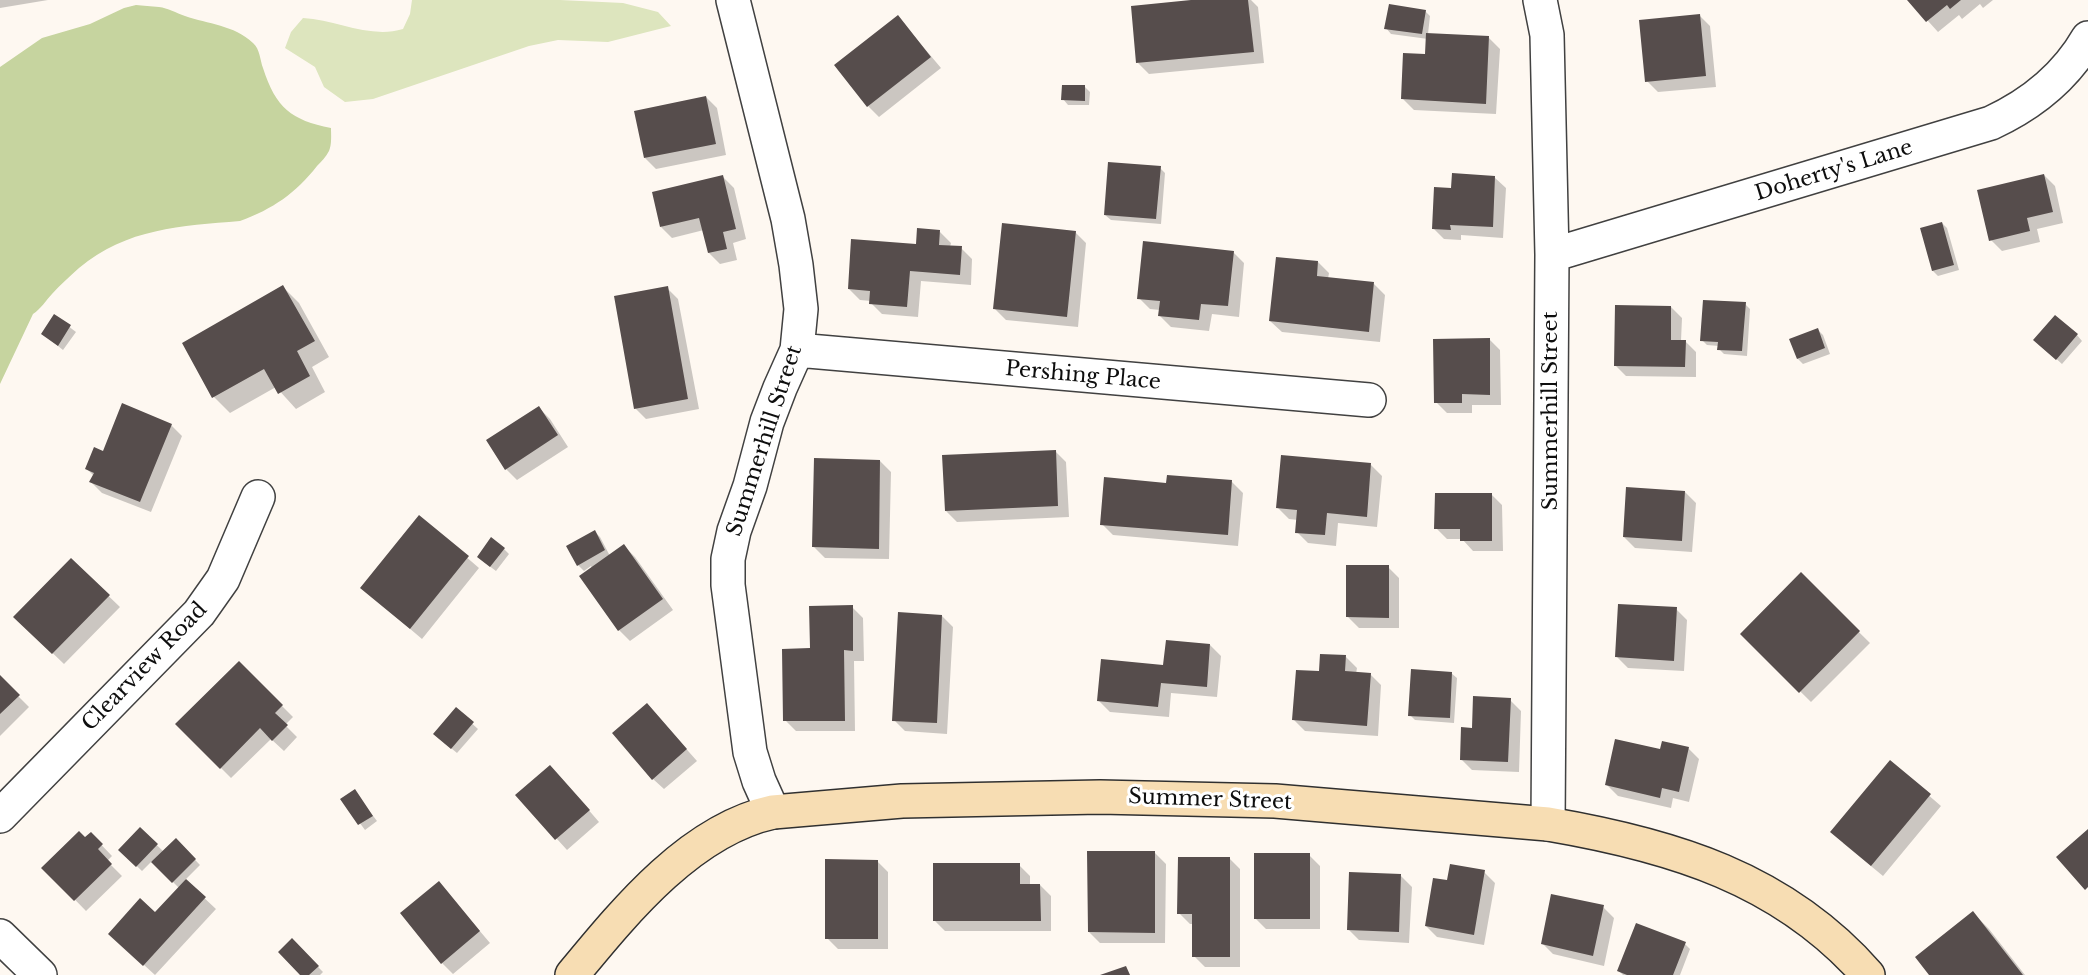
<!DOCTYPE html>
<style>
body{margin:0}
canvas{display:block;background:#fef8f1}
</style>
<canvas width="2088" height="975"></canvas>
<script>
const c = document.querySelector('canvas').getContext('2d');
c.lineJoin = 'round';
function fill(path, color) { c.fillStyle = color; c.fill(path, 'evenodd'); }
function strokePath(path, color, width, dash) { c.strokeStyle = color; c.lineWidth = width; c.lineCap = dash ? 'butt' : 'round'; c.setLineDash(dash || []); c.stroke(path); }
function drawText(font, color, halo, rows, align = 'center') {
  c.font = font + ' "Libre Baskerville",serif'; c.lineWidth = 6; c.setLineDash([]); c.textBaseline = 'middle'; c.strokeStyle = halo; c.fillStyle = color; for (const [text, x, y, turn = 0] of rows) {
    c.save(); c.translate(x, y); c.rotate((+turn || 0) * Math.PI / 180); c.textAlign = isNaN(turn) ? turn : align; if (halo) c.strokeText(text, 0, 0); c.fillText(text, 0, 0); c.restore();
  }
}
fill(new Path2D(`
 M412,0H560L623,3L658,12L671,26L608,42L558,40L529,46L373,99L345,102L324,87L315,67L285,48L291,32L303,18C337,20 370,39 403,29L410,14Z`), '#dde5be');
fill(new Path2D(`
 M136,5C143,6 151,6 159,7C168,8 176,13 185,16C208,24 234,25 253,43C260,49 260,60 263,68C276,108 291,120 331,128C331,135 332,144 329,151C326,157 321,162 317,166C296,193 273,209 240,221C181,226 127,228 79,268C70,276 60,285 52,294C46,300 41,309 33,314L0,384V67L42,38L90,24L124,8Z`), '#c6d49f');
fill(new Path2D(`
 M0,0H48L0,8Z
 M1207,0H1251L1258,7L1264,63L1149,74L1138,63Z
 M1909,0H1993L1983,8L1980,4L1962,19L1959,15L1938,32Z
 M1425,11L1430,16L1428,34L1489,38L1500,49L1496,114L1414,110L1403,99L1427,55L1428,39L1391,34L1386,28Z
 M1699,15L1710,26L1716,87L1658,92L1647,81Z
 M898,17L941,68L879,117L868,106Z
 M1085,87L1090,92L1089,105H1068L1063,99Z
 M706,97L717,108L726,155L656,169L645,158Z
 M1160,168L1165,173L1161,224L1111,220L1105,215Z
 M2044,175L2055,186L2063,223L2037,229L2040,242L2002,251L1991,240Z
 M723,177L734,188L746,239L733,243L737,260L720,264L709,253L704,230L672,238L661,227Z
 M1494,177L1506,188L1503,238L1461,235V240L1444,239L1433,228L1452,189Z
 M1942,223L1947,228L1959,270L1938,276L1933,271Z
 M940,232L951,243L950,247L961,248L972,259L971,285L921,281L918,317L882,314L871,303V301L860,300L849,289Z
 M1075,232L1086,243L1078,327L1006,320L995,309Z
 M1233,252L1244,263L1239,317L1212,314L1209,331L1171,327L1160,316V310L1150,309L1139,298Z
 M1318,262L1329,273L1328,279L1374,284L1385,295L1380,342L1282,332L1270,321Z
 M283,287L299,303L329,357L312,367L325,392L296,409L276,387L230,413L214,397L184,343Z
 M667,288L678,299L699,409L646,419L635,408Z
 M1745,304L1750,309L1747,356L1724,354L1719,349V346L1707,345L1702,340Z
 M1671,307L1682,318L1681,341H1685L1696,352V377L1626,376L1615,365Z
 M55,316L76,332L63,350L43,334Z
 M1818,330L1823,335L1830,354L1803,364L1798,359Z
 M2077,335L2082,341L2062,364L2041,345Z
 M1489,339L1500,350L1501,405H1472V413H1447L1436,402Z
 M123,405L171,425L182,436L151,512L102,493L91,482L94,476L87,469L103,453Z
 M539,408L550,419L568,447L517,480L506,469Z
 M1055,451L1066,462L1069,517L957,522L946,511Z
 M880,461L891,472L889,559L825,558L814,547Z
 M1371,465L1382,476L1377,527L1338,523L1336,546L1308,543L1297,532L1298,520L1289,519L1278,508Z
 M1232,482L1243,493L1238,546L1113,535L1102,524L1167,485Z
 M1685,492L1696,503L1692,552L1635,548L1624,537Z
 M1491,494L1502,505L1503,551H1473L1462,539H1447L1436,528Z
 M420,517L479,568L422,639L362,588Z
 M595,532L600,537L610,556L624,546L635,557L673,610L630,641L619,630L591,566L584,571L578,565L568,546Z
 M504,549L509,554L496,571L484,562Z
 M71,560L120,607L64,664L15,617Z
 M1388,567L1399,578V628H1359L1348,617Z
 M1801,575L1870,643L1811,702L1742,634Z
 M852,607L863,618L864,661H854L855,731H796L785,720L811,650Z
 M1676,609L1687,620L1684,671L1628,668L1617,657Z
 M942,616L953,627L947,734L905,731L894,720Z
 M1210,645L1221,656L1217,697L1171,693L1169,717L1110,712L1099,701Z
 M1346,657L1357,668L1356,674H1370L1381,685L1378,736L1305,731L1294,720L1320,673Z
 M239,663L293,717L285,725L297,737L284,751L271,739L231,778L177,724Z
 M1451,673L1457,678L1454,723L1415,720L1410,715Z
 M0,678L29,707L0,736Z
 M1510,700L1521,711L1519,772L1472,770L1461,759L1473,729Z
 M456,709L478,729L457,753L440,739Z
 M657,716L697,761L664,789L653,779Z
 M1688,748L1699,759L1689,802L1673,798L1671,808L1618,796L1607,785L1661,751Z
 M1890,762L1941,806L1883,876L1843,843Z
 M561,778L599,822L567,850L517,795Z
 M354,791L377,821L365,830L342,799Z
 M140,829L164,852L176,840L200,865L185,880L216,909L155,975L121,944L156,914L179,888L152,861L142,871L120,850Z
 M91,834L112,856L107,861L122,876L86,911L44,868Z
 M1155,853L1166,864L1165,943H1100L1089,932Z
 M1309,855L1320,866V929H1266L1255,918Z
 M1229,858L1240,869V967H1205L1194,956V924H1190L1179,913Z
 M877,861L888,872V949H838L827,938Z
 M1019,865L1030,876V885H1040L1051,896V931H945L934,920Z
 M1484,872L1495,883L1484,945L1437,937L1426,926L1449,882Z
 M1401,876L1412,887L1409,943L1359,940L1348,929Z
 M439,883L490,943L453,974L442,963Z
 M1603,907L1614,918L1604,966L1553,954L1542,943Z
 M1973,913L1989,929L2025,975H1931Z
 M292,940L323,972L320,975H302Z
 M1685,944L1690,949L1680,975H1623L1619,971Z`), '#0003');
fill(new Path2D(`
 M1191,0H1248L1254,52L1136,63L1131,6Z
 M1907,0H1961L1950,9L1947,5L1926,22Z
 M1389,4L1426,10L1422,34L1384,29Z
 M1700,14L1706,76L1645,82L1639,20Z
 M898,15L931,57L867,107L834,65Z
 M1426,33L1489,36L1486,104L1401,99L1403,53L1425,54Z
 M1062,85H1085V101L1061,100Z
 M706,96L716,144L644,158L634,111Z
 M1108,162L1161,166L1156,219L1104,215Z
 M1452,173L1495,176L1493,227L1450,225L1451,230L1432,229L1434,187L1451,188Z
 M2044,174L2053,212L2027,218L2030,231L1989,241L1977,190Z
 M723,175L736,229L723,232L727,249L708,253L699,218L660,227L652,192Z
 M1942,222L1954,265L1932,271L1920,228Z
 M1002,223L1076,231L1067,317L993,309Z
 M917,228L940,230L939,245L962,246L960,275L910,271L907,307L869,304L870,291L848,289L851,239L916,244Z
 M1143,241L1234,251L1228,306L1201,304L1199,320L1158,316L1160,301L1137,299Z
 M1276,257L1318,261L1317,276L1374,282L1369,332L1269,321Z
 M283,285L315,341L297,351L310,376L278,394L264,369L212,398L182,343Z
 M668,286L688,399L634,409L614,296Z
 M1703,300L1746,302L1742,351L1717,350L1718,342L1700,341Z
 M1615,305L1671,306V340H1686L1685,367L1614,366Z
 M54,314L71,325L58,346L41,334Z
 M2055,315L2078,334L2056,360L2033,340Z
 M1818,328L1825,348L1797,359L1789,339Z
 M1490,338V395L1462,394V403H1434L1433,339Z
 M122,403L172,424L140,502L89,482L94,473L85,469L94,447L103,451Z
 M539,406L558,435L505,470L486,440Z
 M1056,450L1058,506L945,511L942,455Z
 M1281,455L1371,463L1367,517L1327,513L1325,535L1295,533L1297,510L1276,508Z
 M814,458L880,460L879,549L812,547Z
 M1167,475L1232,480L1228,535L1100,525L1104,477L1166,483Z
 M1626,487L1685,491L1682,541L1623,537Z
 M1435,493H1492V541H1460V529H1434Z
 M419,515L469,556L410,629L360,588Z
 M595,530L605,550L577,566L566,546Z
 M491,537L505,548L490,567L477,557Z
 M624,544L663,599L618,631L579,576Z
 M71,558L110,595L52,654L13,617Z
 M1346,565H1389V618L1346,617Z
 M1801,572L1860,631L1799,693L1740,634Z
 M1618,604L1677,607L1674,661L1615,657Z
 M853,605V651L844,650L845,721H783L782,649L810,648L809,606Z
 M898,612L942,615L937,723L892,721Z
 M1166,640L1210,644L1207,687L1161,683L1158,707L1097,701L1101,659L1163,665Z
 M1320,654L1346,655L1345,671L1371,673L1367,726L1292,720L1296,670L1319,671Z
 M239,661L283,705L275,713L288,725L272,741L260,728L220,769L175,724Z
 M1411,669L1452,672L1450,718L1408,716Z
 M0,675L20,695L0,714Z
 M1473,696L1511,698L1508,762L1460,760L1461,727L1472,728Z
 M647,703L687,749L652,780L612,733Z
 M456,707L474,722L451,749L433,734Z
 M1615,739L1660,749L1662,741L1689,747L1679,792L1662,788L1660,798L1605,785Z
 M1890,760L1931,794L1871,866L1830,832Z
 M550,765L590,810L555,840L515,795Z
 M355,789L373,816L358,825L340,799Z
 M140,827L158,844L136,867L118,850Z
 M2088,829V887L2085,890L2056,857Z
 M79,831L85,837L91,832L103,844L98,849L112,864L74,901L41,868Z
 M176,838L196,859L172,883L151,862Z
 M1087,851H1155V933L1088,932Z
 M1254,853H1310V919H1254Z
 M1178,857H1230V957H1192V914H1177Z
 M825,859L878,860V939H825Z
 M933,863H1020V884H1040L1041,921H933Z
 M1450,864L1485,870L1474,935L1425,926L1433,878L1447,880Z
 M1349,872L1401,874L1399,932L1347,930Z
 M186,879L206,897L143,966L108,934L140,898L155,912Z
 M439,881L480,931L441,964L400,913Z
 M1551,894L1604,905L1593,956L1541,944Z
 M1973,911L2023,975H1929L1915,957Z
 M1636,923L1686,942L1673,975H1627L1617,971Z
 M292,938L319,966L309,975H300L278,952Z
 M1126,966L1130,975H1100Z`), '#564d4c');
const street = new Path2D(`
 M733,0L788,219L796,265L801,309L797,350L780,388L767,422L750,486L734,531L728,559V585L750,752L759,781L773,812
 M1540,0L1547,35L1552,255L1548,824
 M1552,255L1991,123C2032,104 2065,78 2088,38
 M797,350L1369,400
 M0,816L199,613L223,579L258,497
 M0,936L40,975`);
const secondary = new Path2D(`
 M572,975C624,912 690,830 773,812L902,801L1100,797L1275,801L1548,824C1671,845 1783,878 1868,975`);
strokePath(street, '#414141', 36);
strokePath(secondary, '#303030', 36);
strokePath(street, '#fff', 33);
strokePath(secondary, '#f7ddb3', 33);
drawText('21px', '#0e0e0e', '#fff', [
 ["Doherty's Lane",1834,171,-17],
 ["Pershing Place",1083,376,5],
 ["Summerhill Street",1551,411,-90],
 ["Summerhill Street",765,441,-72],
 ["Clearview Road",145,667,-46],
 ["Summer Street",1210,800,2]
]);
</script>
